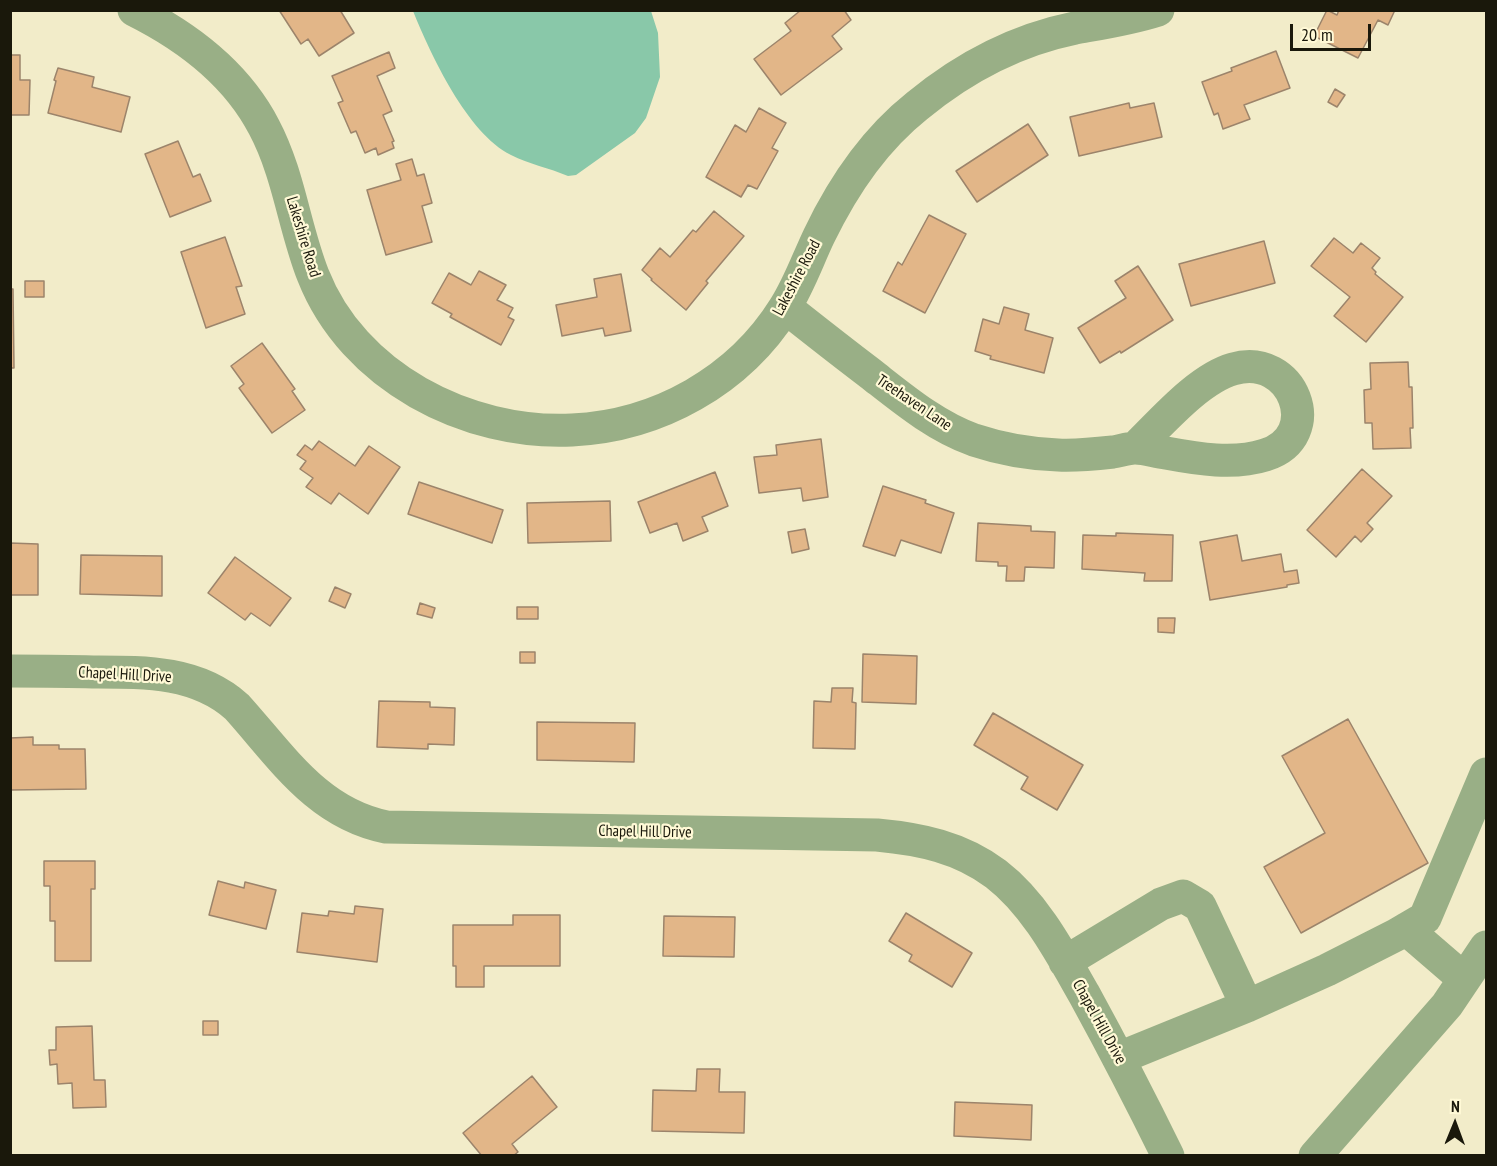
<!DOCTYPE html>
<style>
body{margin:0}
#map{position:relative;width:1497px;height:1166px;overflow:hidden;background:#f2ecc9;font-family:"PT Sans Narrow",sans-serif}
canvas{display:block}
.frame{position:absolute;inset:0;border:12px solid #1a180b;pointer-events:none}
.north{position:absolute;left:1425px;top:1094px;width:60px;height:60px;-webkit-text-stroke:4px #fff9d6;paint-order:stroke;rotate:1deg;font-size:16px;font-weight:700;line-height:24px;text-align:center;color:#1a180b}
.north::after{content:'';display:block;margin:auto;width:21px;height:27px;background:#1a180b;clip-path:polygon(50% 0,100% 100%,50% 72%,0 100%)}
.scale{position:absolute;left:1290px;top:24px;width:81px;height:27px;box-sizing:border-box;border:3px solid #1a180b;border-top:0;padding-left:8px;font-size:18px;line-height:21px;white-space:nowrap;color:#1a180b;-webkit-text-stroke:4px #fff9d6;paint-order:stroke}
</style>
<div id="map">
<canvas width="1497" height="1166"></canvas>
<div class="frame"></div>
<div class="north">N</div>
<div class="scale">20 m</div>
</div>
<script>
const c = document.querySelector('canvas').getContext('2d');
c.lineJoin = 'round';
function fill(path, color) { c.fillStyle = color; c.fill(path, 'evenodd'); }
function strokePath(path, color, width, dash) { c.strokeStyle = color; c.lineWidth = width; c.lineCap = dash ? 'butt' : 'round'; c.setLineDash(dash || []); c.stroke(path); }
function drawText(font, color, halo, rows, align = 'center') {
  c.font = font + ' "PT Sans Narrow",sans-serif'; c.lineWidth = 4.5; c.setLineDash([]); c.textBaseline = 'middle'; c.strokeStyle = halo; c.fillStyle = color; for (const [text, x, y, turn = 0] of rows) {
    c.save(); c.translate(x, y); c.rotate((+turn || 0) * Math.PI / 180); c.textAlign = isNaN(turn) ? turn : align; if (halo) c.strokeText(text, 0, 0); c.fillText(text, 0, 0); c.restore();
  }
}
fill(new Path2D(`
 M413,11H651L658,33L660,77L646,118L635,133L576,175L568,176C549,168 529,164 511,155C467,133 431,55 413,11Z`), '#89c8a9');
const building = new Path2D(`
 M279,10H340L354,33L319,56L308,39L301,44Z
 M801,10H844L851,20L832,36L842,49L781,95L754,59L791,31L785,23Z
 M1327,10L1337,15L1339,10H1395L1388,25L1378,20L1358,58L1314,36Z
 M1276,51L1290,88L1244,105L1250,119L1223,129L1218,113L1214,115L1202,82L1232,71L1231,68Z
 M389,52L395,68L377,76L392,111L383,115L394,141L392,142L394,148L378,155L376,148L365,153L356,131L351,133L338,103L343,101L332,76Z
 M10,55H20V80H30L29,115H10Z
 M58,68L94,77L92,87L130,97L121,132L48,113L56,81L54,80Z
 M1335,89L1345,95L1337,107L1328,102Z
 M1129,103L1130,108L1154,103L1162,137L1079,156L1070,117Z
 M759,108L786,123L772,148L778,151L757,189L748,185L741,197L706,177L735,125L746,132Z
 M1028,124L1048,155L977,202L956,171Z
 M178,141L193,177L200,174L211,201L170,217L145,154Z
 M412,159L417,176L424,174L432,203L422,206L432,242L386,255L367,190L401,180L396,164Z
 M714,211L744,236L706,281L708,283L686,310L651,280L652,279L642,270L660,248L670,257L693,230L696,232Z
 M929,215L966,234L925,313L883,291L898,262L902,265Z
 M225,237L242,286L236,287L245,314L206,328L181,252Z
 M1334,238L1353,253L1361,243L1380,258L1372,268L1376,272L1375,274L1403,297L1366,342L1334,316L1350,297L1311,266Z
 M1264,241L1275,283L1191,306L1179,264Z
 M1138,266L1173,320L1121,353L1120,351L1100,363L1078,328L1126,298L1115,281Z
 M479,271L506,285L497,300L513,308L508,317L514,320L501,345L450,317L452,314L432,303L449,273L471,285Z
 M621,274L631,331L605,336L603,328L562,336L556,305L597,297L594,279Z
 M25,281H44V297H25Z
 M10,289H13L14,368H10Z
 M1004,307L1029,314L1025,330L1053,338L1044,373L990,359L991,356L975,351L983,319L999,324Z
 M262,343L295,389L292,391L305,410L272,433L239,388L244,384L231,366Z
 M1408,362L1409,387H1412L1413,428H1410L1411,448L1373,449L1372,423H1365L1364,390L1371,389L1370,363Z
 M821,439L828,497L803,501L801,488L759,493L754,457L777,455L776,445Z
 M319,441L355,466L369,446L400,467L368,514L339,493L331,504L306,487L313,478L300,469L306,461L297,455L305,445L312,450Z
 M1362,469L1392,496L1367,523L1373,529L1361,542L1355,536L1336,557L1307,530Z
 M715,472L728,506L702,517L708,531L683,541L677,523L650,533L638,502Z
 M419,482L503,510L492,543L408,514Z
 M883,486L926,500L925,503L954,513L941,553L901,540L895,556L863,546Z
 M610,501L611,541L528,543L527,503Z
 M978,523L1031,526V531L1055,532L1054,568L1025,567L1024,581H1006L1007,566H998V562L976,561Z
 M805,529L809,549L792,553L788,532Z
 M1116,533L1173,535L1172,581H1144L1145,573L1082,569L1083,535L1116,536Z
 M1237,535L1242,561L1281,554L1284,572L1297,570L1299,583L1287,585V587L1210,600L1200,542Z
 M10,543L38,544V595H10Z
 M81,555L162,556V596L80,594Z
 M235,557L291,598L270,626L251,613L245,620L208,593Z
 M335,587L351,594L345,608L329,601Z
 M420,603L435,608L432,618L417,614Z
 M517,607H538V619H517Z
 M1158,618H1175L1174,633L1158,632Z
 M520,652H535V663H520Z
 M863,654L917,656L916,704L862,702Z
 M832,688H853L852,702L856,703L855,749L813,748L814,701L831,702Z
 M379,701L430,702V707L455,708L454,745L428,744V749L377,747Z
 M993,713L1083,765L1057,810L1021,789L1028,777L974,745Z
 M1348,719L1428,863L1301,933L1264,867L1325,833L1282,756Z
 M537,722L635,723L634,762L537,760Z
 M33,737V745H59V749H85L86,789L10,790V738Z
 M44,861H95V889H91V961H55V921H50V886H44Z
 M218,881L244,888L245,882L276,890L266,929L209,915Z
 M355,906L383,909L377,962L297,952L302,913L328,916L329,911L354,914Z
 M906,913L972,953L952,987L909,961L912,955L889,941Z
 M513,915H560V966H484V987H456V966H453V925H513Z
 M664,916L735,917L734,957L663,956Z
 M203,1021H218V1035H203Z
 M92,1026L94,1080H105L106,1107L73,1108L72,1083L58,1084L57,1064L50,1065L49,1050H56V1027Z
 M697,1069H720L719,1092H745L744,1133L652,1131L653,1090L696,1091Z
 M532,1076L557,1107L512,1144L518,1152L513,1156H482L463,1133Z
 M955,1102L1032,1105L1031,1140L954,1136Z`);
fill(building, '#e2b688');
strokePath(building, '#9c846b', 1.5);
strokePath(new Path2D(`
 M134,10C188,37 236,73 264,127C289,174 294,227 313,275C353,377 467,435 572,430C658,426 739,381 785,307C799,285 808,259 819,236C843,186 873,141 917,106C963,68 1016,40 1075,28C1103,23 1130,19 1158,10
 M785,307C814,330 842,352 871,374C903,399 935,426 974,440C1001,449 1030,454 1058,455C1076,456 1095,454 1113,452C1120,451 1128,448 1135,448C1145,448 1156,452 1166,453C1198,459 1234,465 1265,455C1326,436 1293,351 1233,369C1198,379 1161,423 1135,448
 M10,671C38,671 66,671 93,672C144,672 197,671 237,707C282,757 317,813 386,827L877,835C920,839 960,847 996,874C1035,904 1060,952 1084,994C1113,1047 1141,1101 1168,1156
 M1406,929L1464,979
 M1065,962L1161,904L1183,896L1200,906L1247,1006
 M1119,1058L1247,1006L1327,970L1396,935L1425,918L1486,774
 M1315,1156L1447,1005L1486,947`), '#99af86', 33);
drawText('16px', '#1a180b', '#fff9d6', [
 ["Lakeshire Road",303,237,73],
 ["Lakeshire Road",797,278,-62],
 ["Treehaven Lane",914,403,34],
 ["Chapel Hill Drive",125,675,3],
 ["Chapel Hill Drive",645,832,1],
 ["Chapel Hill Drive",1099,1022,61]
]);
</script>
